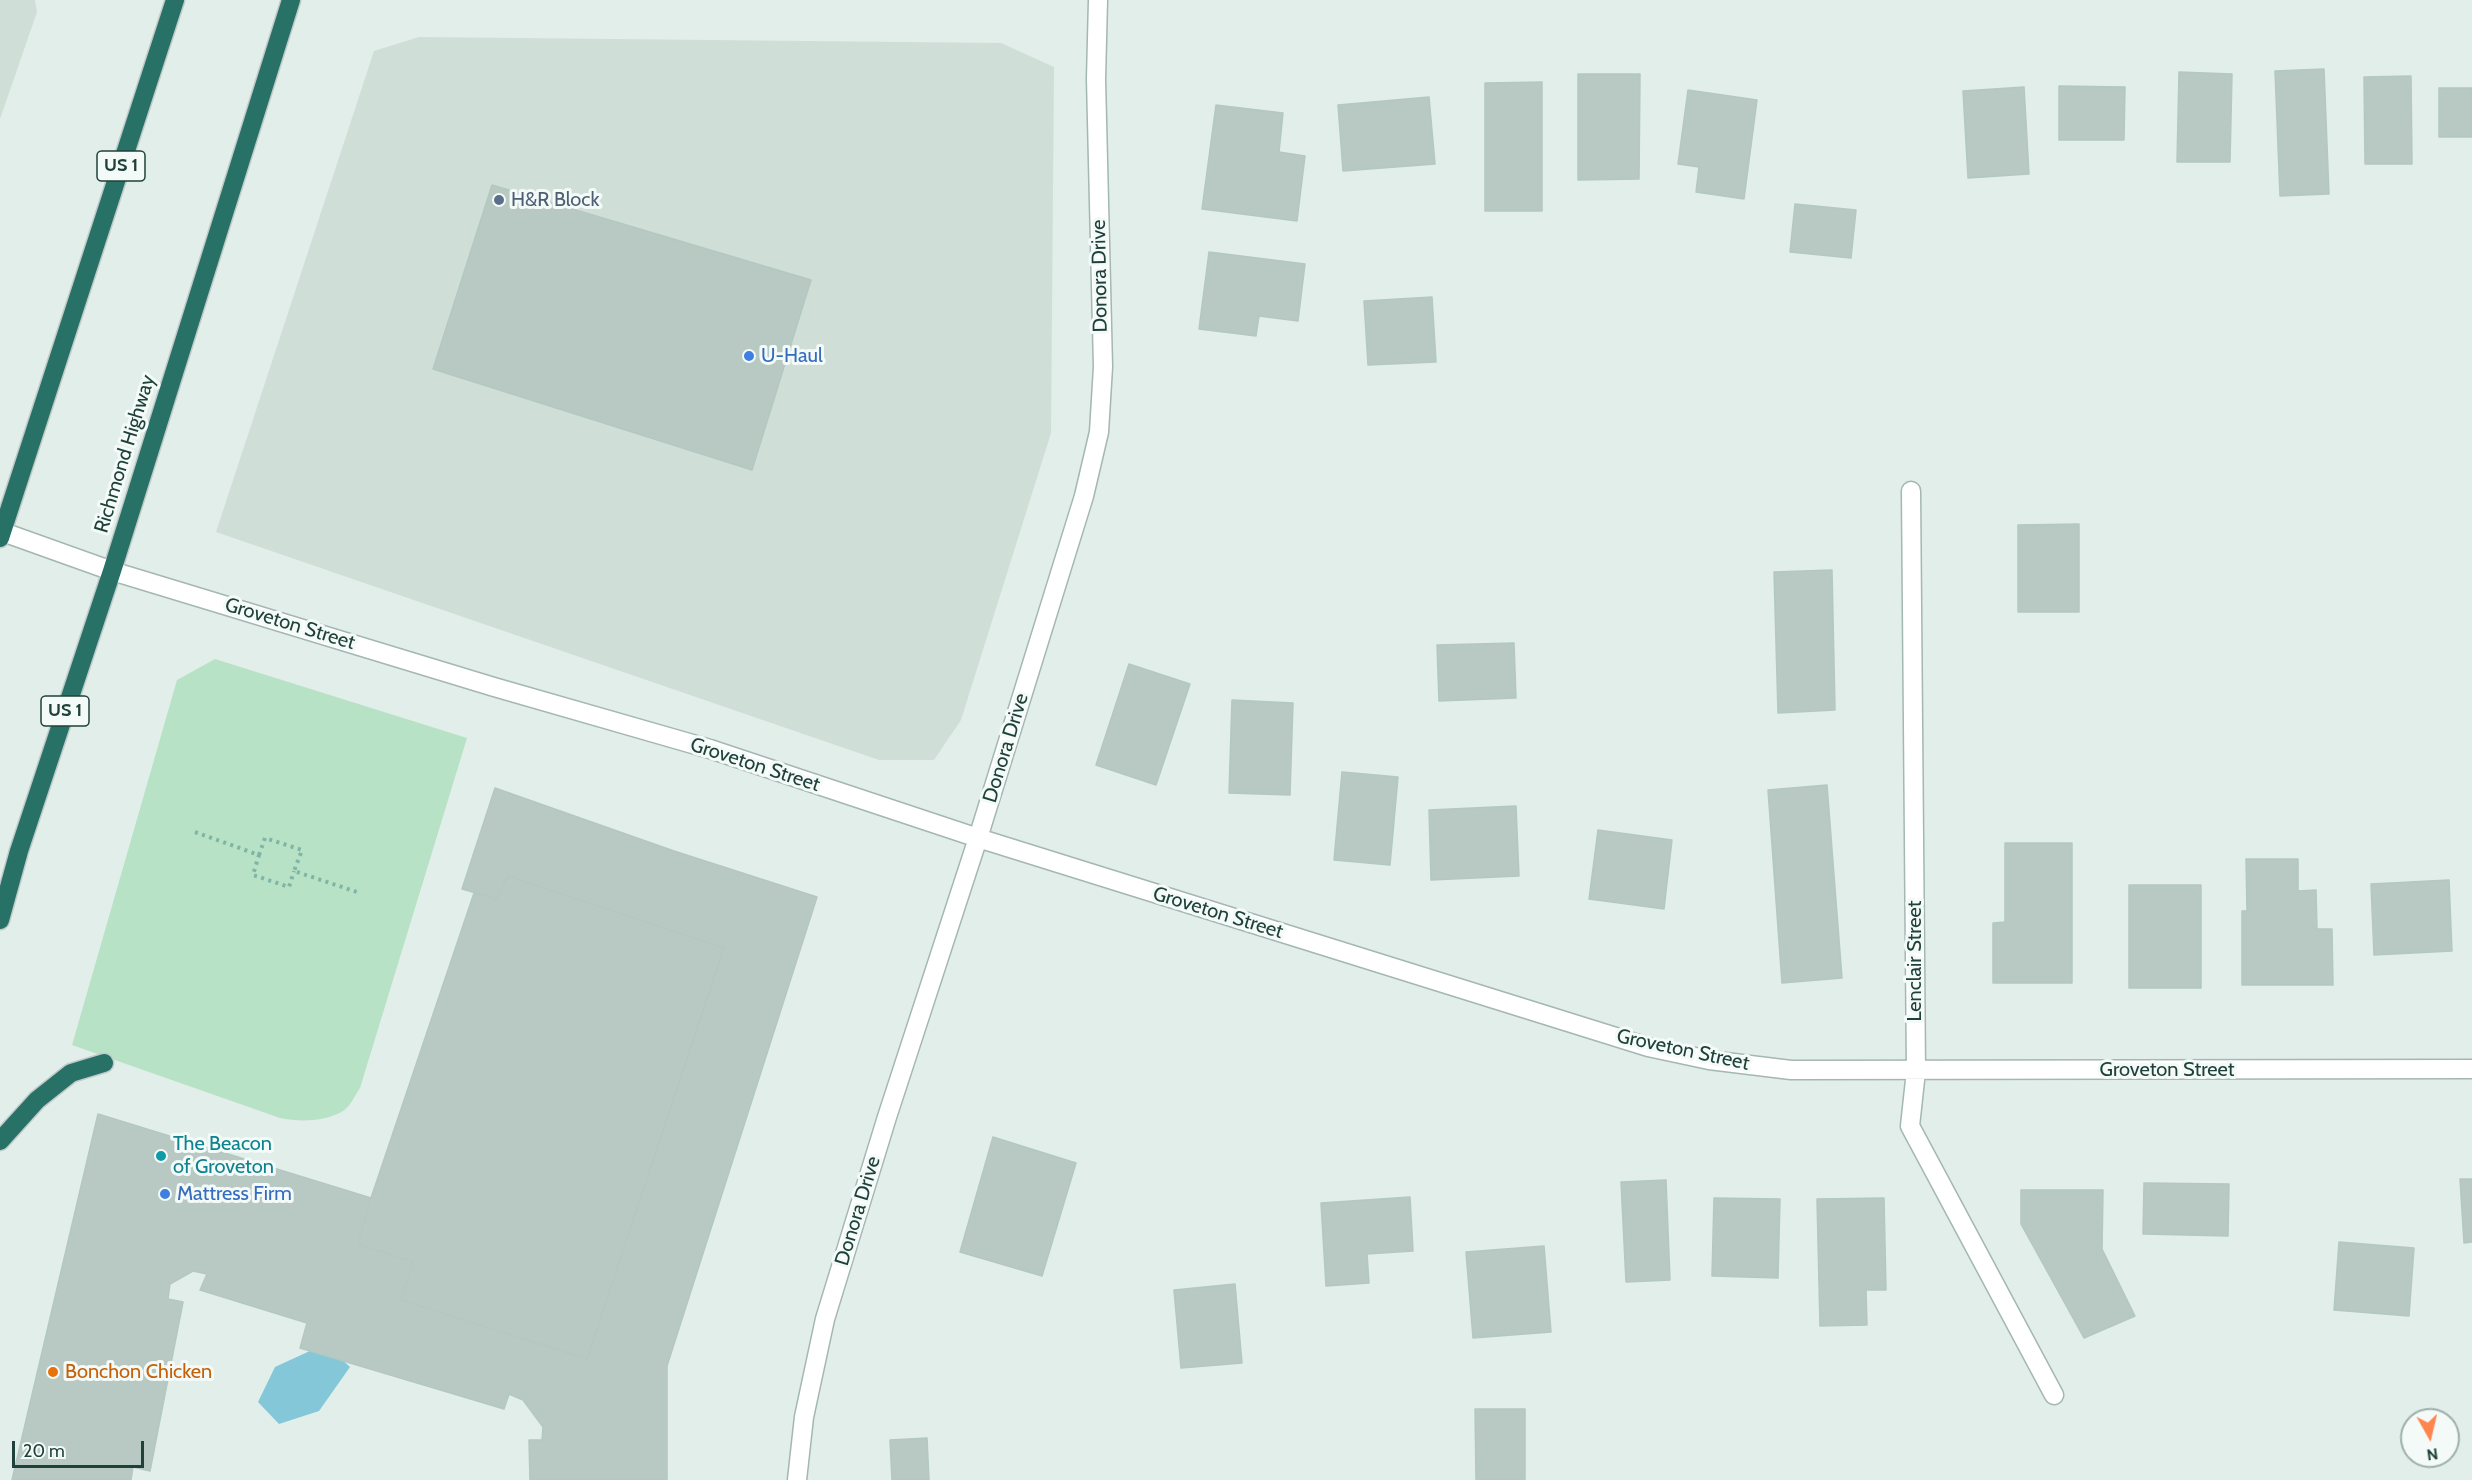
<!DOCTYPE html>
<style>
body{margin:0}
#map{position:relative;width:2472px;height:1480px;overflow:hidden;background:#e2eee9;font-family:Cabin,sans-serif}
canvas{display:block}
.north{position:absolute;left:2400px;top:1408px;width:60px;height:60px;box-sizing:border-box;background:#f3faf7;border:2px solid #9eb0ab;border-radius:50%;rotate:172deg;font-size:16px;font-weight:700;line-height:24px;text-align:center;color:#1f413a}
.north::after{content:'';display:block;margin:auto;width:21px;height:27px;background:#ff854f;clip-path:polygon(50% 0,100% 100%,50% 72%,0 100%)}
.scale{position:absolute;left:12px;top:1441px;width:132px;height:27px;box-sizing:border-box;border:3px solid #1f413a;border-top:0;padding-left:8px;font-size:18px;line-height:21px;white-space:nowrap;color:#1f413a;-webkit-text-stroke:4px #f3faf7;paint-order:stroke}
</style>
<div id="map">
<canvas width="2472" height="1480"></canvas>
<div class="north">N</div>
<div class="scale">20 m</div>
</div>
<script>
const c = document.querySelector('canvas').getContext('2d');
c.lineJoin = 'round';
function fill(path, color) { c.fillStyle = color; c.fill(path, 'evenodd'); }
function strokePath(path, color, width, dash) { c.strokeStyle = color; c.lineWidth = width; c.lineCap = dash ? 'butt' : 'round'; c.setLineDash(dash || []); c.stroke(path); }
function drawText(font, color, halo, rows, align = 'center') {
  c.font = font + ' Cabin,sans-serif'; c.lineWidth = 6; c.setLineDash([]); c.textBaseline = 'middle'; c.strokeStyle = halo; c.fillStyle = color; for (const [text, x, y, turn = 0] of rows) {
    c.save(); c.translate(x, y); c.rotate((+turn || 0) * Math.PI / 180); c.textAlign = isNaN(turn) ? turn : align; if (halo) c.strokeText(text, 0, 0); c.fillText(text, 0, 0); c.restore();
  }
}
fill(new Path2D(`
 M0,0H35L37,12L0,119Z
 M419,37L1001,43L1054,67L1051,433L961,720L934,760H879L216,532L374,51Z`), '#d0ded8');
fill(new Path2D(`
 M215,659L467,738L360,1088C355,1095 351,1106 343,1111C325,1122 299,1122 280,1118L72,1045L177,680Z`), '#b8e2c6');
fill(new Path2D(`
 M325,1344L350,1367L319,1411L279,1424L258,1402L275,1367Z`), '#83c7d9');
const building = new Path2D(`
 M2324,69L2329,194L2280,196L2275,71Z
 M2179,72L2232,74L2230,162H2177Z
 M1578,74H1640L1639,179L1578,180Z
 M2411,76L2412,164H2365L2364,77Z
 M1542,82V211H1485V83Z
 M2059,86L2125,87L2124,140H2059Z
 M2024,87L2029,174L1968,178L1963,91Z
 M2439,88H2472V137H2439Z
 M1688,90L1757,100L1744,199L1696,192L1699,167L1678,164Z
 M1429,97L1435,164L1343,171L1338,105Z
 M1216,105L1283,113L1279,152L1305,156L1297,221L1202,209Z
 M492,185L811,280L752,470L433,369Z
 M1795,204L1856,210L1851,258L1790,252Z
 M1209,252L1305,264L1298,321L1259,316L1256,336L1199,329Z
 M1432,297L1436,362L1368,365L1364,301Z
 M2079,524V612H2018V525Z
 M1832,570L1835,710L1778,713L1774,572Z
 M1514,643L1516,698L1439,701L1437,645Z
 M1129,664L1190,684L1156,785L1096,765Z
 M1232,700L1293,703L1290,795L1229,793Z
 M1342,772L1398,777L1390,865L1334,860Z
 M1827,785L1842,978L1782,983L1768,790Z
 M495,788L674,851L817,897L667,1366V1480H530L529,1440H542L543,1427L523,1400L509,1394L504,1409L300,1348L307,1323L200,1290L207,1274L193,1271L170,1284L168,1299L183,1302L150,1471L133,1467L131,1480H12L98,1114L371,1198L358,1244L413,1262L401,1300L587,1359L724,948L508,876L497,899L462,889Z
 M1516,806L1519,876L1431,880L1429,810Z
 M1598,830L1672,840L1664,909L1589,899Z
 M2005,843H2072V983H1993V923L2005,922Z
 M2246,859H2298V891L2316,890L2317,929H2332L2333,985H2242V911H2247Z
 M508,876L724,948L587,1359L401,1300L413,1262L358,1244L371,1198L474,893L497,899Z
 M2449,880L2452,951L2374,955L2371,884Z
 M2129,885H2201V988H2129Z
 M993,1137L1076,1163L1042,1276L960,1252Z
 M2460,1179H2472V1242L2464,1243Z
 M1666,1180L1670,1280L1626,1282L1621,1182Z
 M2144,1183L2229,1184L2228,1236L2143,1234Z
 M2021,1190H2103L2102,1249L2135,1316L2084,1338L2021,1224Z
 M1410,1197L1413,1251L1367,1254L1369,1283L1326,1286L1321,1203Z
 M1714,1198L1780,1199L1778,1278L1712,1276Z
 M1884,1198L1886,1290H1866L1867,1325L1820,1326L1817,1199Z
 M2339,1242L2414,1248L2409,1316L2334,1310Z
 M1544,1246L1551,1332L1473,1338L1466,1252Z
 M1235,1284L1242,1363L1181,1368L1174,1290Z
 M1475,1409H1525V1480H1476Z
 M927,1438L929,1480H892L890,1440Z`);
fill(building, '#b7c9c2');
strokePath(building, '#b3c8c1', 1.5);
const street = new Path2D(`
 M1911,491L1916,1071L1910,1126L2054,1395
 M0,531L112,571L494,687L710,749L978,838L1648,1047L1709,1060L1791,1070L2472,1069
 M797,1480L804,1417L825,1319L887,1117L978,838L1084,496L1099,432L1103,367L1096,79L1098,0`);
const highway = new Path2D(`
 M0,538L175,0
 M0,920L19,851L112,571L291,0
 M0,1141L37,1100L71,1073L104,1063`);
strokePath(street, '#a4b7b1', 21);
strokePath(highway, '#c0cac8', 21);
strokePath(new Path2D(`
 M195,832L259,855L253,875L289,887L294,871
 M259,855L265,838L302,850L294,871L357,892`), '#7eb5a7', 4, [3, 4.5]);
strokePath(street, '#fff', 18);
strokePath(highway, '#287166', 18);
for (const [x, y, r, color] of [
 [499,200,6,"#5c6f8a"],
 [749,356,6,"#3f7fe0"],
 [161,1156,6,"#0f9aa8"],
 [165,1194,6,"#3f7fe0"],
 [53,1372,6,"#e8710a"]
]) { const dot = new Path2D(); dot.arc(x, y, r, 0, 2 * Math.PI); c.fillStyle = color; c.fill(dot); strokePath(dot, '#f3faf7', 2); }
for (const [x, y, w] of [
 [121,166,48],
 [65,711,48]
]) { const box = new Path2D(); box.roundRect(x - w / 2, y - 15, w, 30, 4.5); c.fillStyle = '#f3faf7'; c.fill(box); strokePath(box, '#1f413a', 1.5); }
drawText('bold 18px', '#1f413a', null, [
 ["US 1",121,166],
 ["US 1",65,711]
]);
drawText('20px', '#4e5e75', '#f3faf7', [
 ["H&R Block",511,200]
], 'left');
drawText('20px', '#1f413a', '#f3faf7', [
 ["Donora Drive",1100,276,-91],
 ["Richmond Highway",125,454,-73],
 ["Groveton Street",290,624,17],
 ["Donora Drive",1006,748,-73],
 ["Groveton Street",755,765,18],
 ["Groveton Street",1218,913,17],
 ["Lenclair Street",1915,961,-90],
 ["Groveton Street",1683,1050,12],
 ["Groveton Street",2167,1070],
 ["Donora Drive",858,1211,-73]
]);
drawText('20px', '#366cbe', '#f3faf7', [
 ["U-Haul",761,356],
 ["Mattress Firm",177,1194]
], 'left');
drawText('20px', '#0d838f', '#f3faf7', [
 ["The Beacon",173,1144],
 ["of Groveton",173,1167]
], 'left');
drawText('20px', '#c56008', '#f3faf7', [
 ["Bonchon Chicken",65,1372]
], 'left');
</script>
